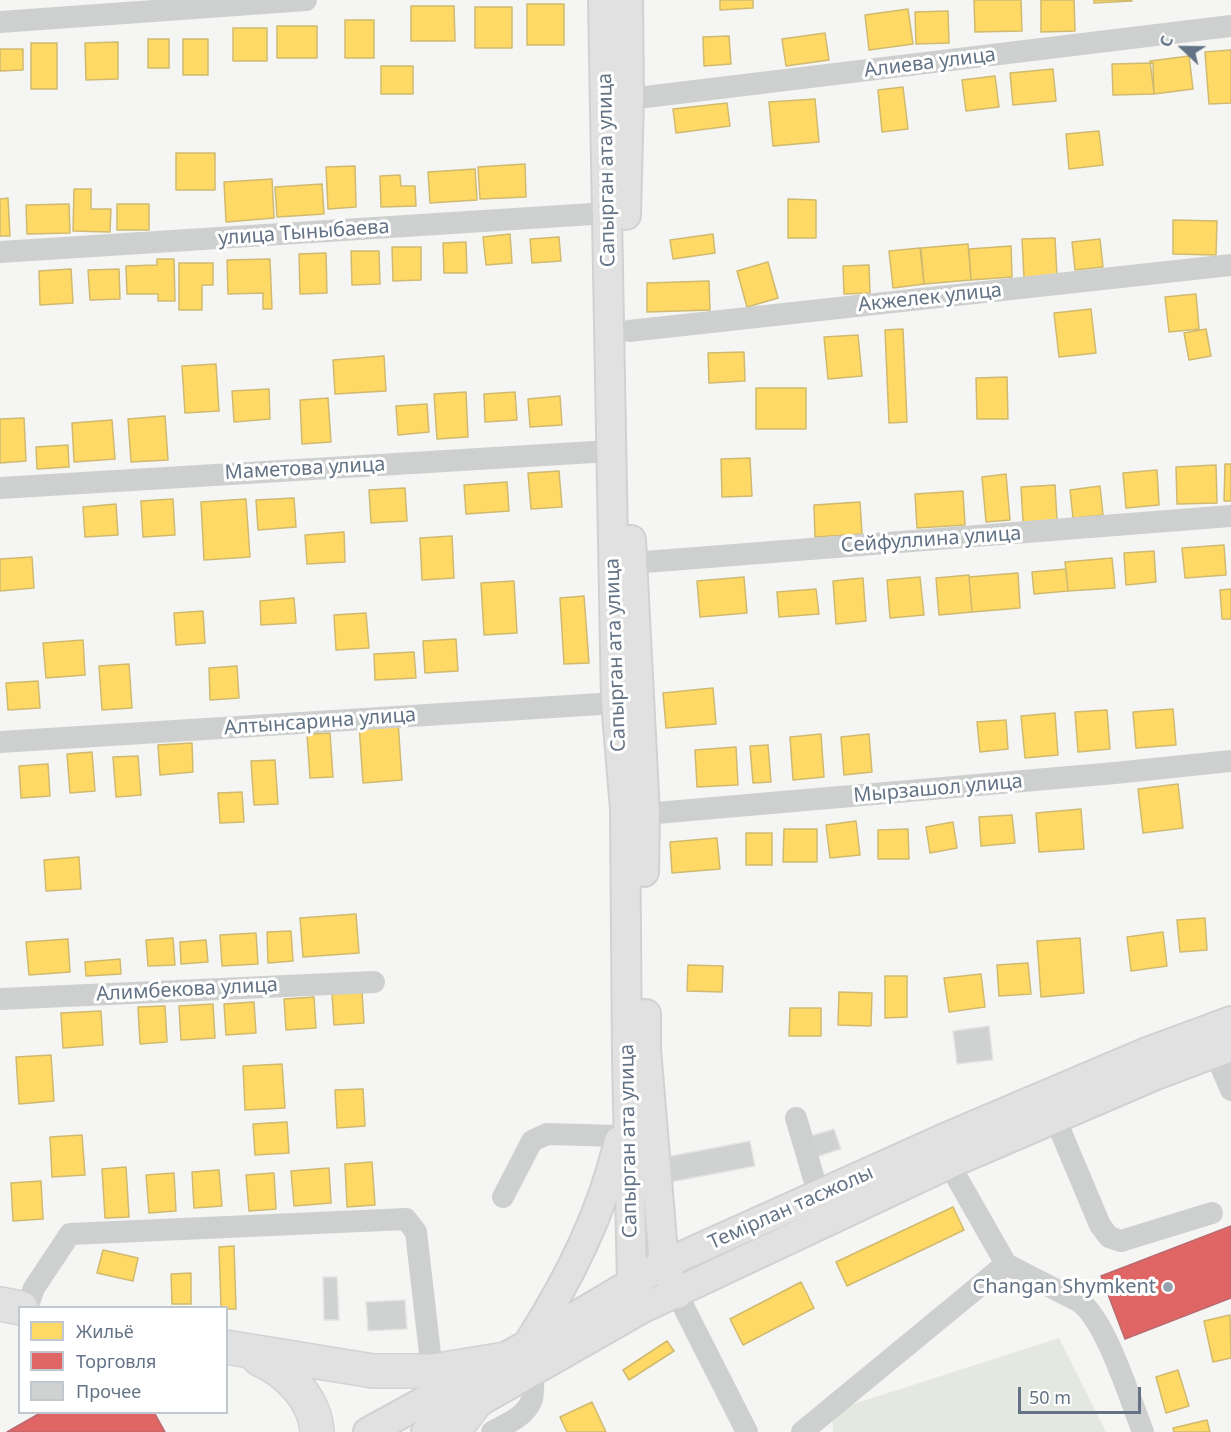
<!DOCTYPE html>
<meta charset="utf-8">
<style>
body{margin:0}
#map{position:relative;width:1231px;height:1432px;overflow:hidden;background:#f5f5f3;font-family:"Noto Sans",sans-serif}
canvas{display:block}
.legend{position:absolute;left:18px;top:1306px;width:210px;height:108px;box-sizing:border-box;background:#fff;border:2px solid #c1c7ce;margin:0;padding:8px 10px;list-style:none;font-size:18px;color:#637385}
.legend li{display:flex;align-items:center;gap:12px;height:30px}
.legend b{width:30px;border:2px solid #c1c7ce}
.north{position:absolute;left:1153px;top:18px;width:60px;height:60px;-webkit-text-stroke:4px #fff;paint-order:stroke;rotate:292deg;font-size:16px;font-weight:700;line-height:24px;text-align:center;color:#637385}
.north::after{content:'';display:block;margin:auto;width:21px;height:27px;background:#637385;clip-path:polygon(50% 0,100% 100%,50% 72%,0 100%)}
.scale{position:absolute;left:1018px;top:1387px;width:123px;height:27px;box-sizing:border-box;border:3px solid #637385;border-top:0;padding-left:8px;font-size:18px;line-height:21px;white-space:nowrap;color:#637385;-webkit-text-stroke:4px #fff;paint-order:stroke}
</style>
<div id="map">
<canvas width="1231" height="1432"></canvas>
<ul class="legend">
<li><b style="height:16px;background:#ffd966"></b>Жильё</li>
<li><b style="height:16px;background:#e06666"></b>Торговля</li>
<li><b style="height:16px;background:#d0d1d1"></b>Прочее</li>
</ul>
<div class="north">С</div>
<div class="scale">50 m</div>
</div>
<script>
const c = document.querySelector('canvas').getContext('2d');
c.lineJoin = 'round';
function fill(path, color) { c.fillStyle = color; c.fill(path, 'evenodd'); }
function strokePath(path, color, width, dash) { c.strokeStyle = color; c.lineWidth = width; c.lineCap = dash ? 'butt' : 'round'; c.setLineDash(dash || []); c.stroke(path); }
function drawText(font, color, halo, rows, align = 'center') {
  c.font = font + ' "Noto Sans",sans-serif'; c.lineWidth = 6; c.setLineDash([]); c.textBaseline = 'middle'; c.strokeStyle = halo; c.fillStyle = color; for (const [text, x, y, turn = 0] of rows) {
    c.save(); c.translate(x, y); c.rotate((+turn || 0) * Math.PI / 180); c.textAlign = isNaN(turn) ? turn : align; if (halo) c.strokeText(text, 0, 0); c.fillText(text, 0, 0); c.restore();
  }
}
fill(new Path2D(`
 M1059,1338L1106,1432H833L832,1411Z`), '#e4e8e1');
const homes = new Path2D(`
 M720,0H753V8L720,10Z
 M974,0H1021L1022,31L975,32Z
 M1041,0H1074L1075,31L1041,32Z
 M1094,0H1131L1132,1L1094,3Z
 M527,4H564V45H527Z
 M411,6H454L455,41H411Z
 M475,7H512V48H475Z
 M908,9L913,44L869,50L865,15Z
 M948,11L949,43L916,44L915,12Z
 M345,20H374V58H345Z
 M277,26H317V58H277Z
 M233,28H267V61H233Z
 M825,33L829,60L786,66L782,39Z
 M729,36L731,64L704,66L703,37Z
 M148,39H169V68H148Z
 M183,39H208V75H183Z
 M118,42V79L86,80L85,43Z
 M31,43H57V89H31Z
 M0,49H23V70L0,71Z
 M1231,50V103L1209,104L1205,52Z
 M1189,56L1193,89L1154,94L1150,61Z
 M1153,63L1154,94L1113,95L1112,64Z
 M381,66H413V94H381Z
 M1053,69L1056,101L1013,105L1010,73Z
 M995,76L999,107L966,111L962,80Z
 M903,87L908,129L882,132L878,90Z
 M815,99L819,142L773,146L769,102Z
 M727,103L730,126L676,133L673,109Z
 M1099,131L1103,165L1069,169L1066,134Z
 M176,153H215V190H176Z
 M525,164L526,197L480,199L478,167Z
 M355,166L356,207L328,209L326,167Z
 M475,169L477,200L430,203L428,172Z
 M400,175L401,186H415L416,206L381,207L380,176Z
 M272,179L274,218L226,222L224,182Z
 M322,184L324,214L277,217L275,187Z
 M74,189H91V209H111L110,232L73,231Z
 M8,198L10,236H0V199Z
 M788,199L816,200V238H788Z
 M69,204L70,233L27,234L26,205Z
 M117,204H149V230H117Z
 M1173,220L1217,221L1216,255L1173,254Z
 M510,234L512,263L486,265L483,237Z
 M713,234L715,253L673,259L670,240Z
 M559,237L561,261L532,263L530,239Z
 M1055,238L1057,276L1024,278L1022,239Z
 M1100,239L1103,267L1075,270L1072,242Z
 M466,242L467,273H444L443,243Z
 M968,244L971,280L924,284L921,248Z
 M1011,246L1012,277L971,280L969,249Z
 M392,247H421V280L393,281Z
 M920,248L924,284L893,288L889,251Z
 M351,251H379L380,284L352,285Z
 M326,253L327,293L300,294L299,254Z
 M157,259H174L175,301H158V294H127L126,266L157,265Z
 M270,259L272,309H263V293L228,294L227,260Z
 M768,262L778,298L747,307L737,271Z
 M179,263H213V285H202V310H179Z
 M869,265L870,293L844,294L843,266Z
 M71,269L73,303L40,305L39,271Z
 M119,269L120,299L90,300L88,270Z
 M709,281L710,310L647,312V283Z
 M1196,294L1199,329L1169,332L1165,297Z
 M1091,309L1096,353L1059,357L1054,313Z
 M903,329L907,422L889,423L885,330Z
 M1206,329L1211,356L1189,360L1184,333Z
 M858,335L862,376L828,379L824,337Z
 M744,352L745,381L709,383L708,353Z
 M384,356L386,391L335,394L333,360Z
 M216,364L219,411L185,413L182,366Z
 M1007,377L1008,419H977L976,378Z
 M756,388H806V429H756Z
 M269,389L270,419L234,422L232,391Z
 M466,392L468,437L437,439L434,394Z
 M515,392L517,420L485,422L484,394Z
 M560,396L562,425L530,427L528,399Z
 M328,398L331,442L302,444L300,400Z
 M427,404L429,432L398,435L396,406Z
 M165,416L168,460L131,462L128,419Z
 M24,418L26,461L0,463V419Z
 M112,420L115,459L74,462L72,423Z
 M68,445L69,467L37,469L36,447Z
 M750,458L752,496L722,497L721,459Z
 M1225,464H1231V501H1224Z
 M1216,465L1217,503L1177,504L1176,467Z
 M1157,470L1159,505L1126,508L1123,473Z
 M559,471L562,507L531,509L528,473Z
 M1006,474L1010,520L986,522L982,477Z
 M507,482L509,511L466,514L464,485Z
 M1055,485L1057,520L1023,522L1021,487Z
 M1100,486L1103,515L1073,518L1070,490Z
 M405,488L407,521L371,523L369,490Z
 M963,491L965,525L917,528L915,494Z
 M294,498L296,527L258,530L256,500Z
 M173,499L175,535L143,537L141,501Z
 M246,499L250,557L204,560L201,502Z
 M860,502L862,534L815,537L814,505Z
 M116,504L118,535L85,537L83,507Z
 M344,532L345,562L307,564L305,535Z
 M452,536L454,578L422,580L420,538Z
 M1224,545L1226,575L1185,578L1182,548Z
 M1154,551L1156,582L1126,585L1124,553Z
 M32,557L34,588L0,591V559Z
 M1112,558L1115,588L1068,591L1065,562Z
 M1066,569L1068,591L1034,594L1032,572Z
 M1018,573L1020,608L972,612L969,577Z
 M969,575L972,612L939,615L936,578Z
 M744,577L747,613L700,617L697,581Z
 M920,577L924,615L890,618L887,580Z
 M863,578L866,621L836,624L833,581Z
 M514,581L517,633L484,635L481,583Z
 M816,589L819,614L779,617L777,592Z
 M1231,589V619H1222L1220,590Z
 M584,596L589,663L564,664L560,598Z
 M294,598L296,623L261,625L260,601Z
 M203,611L205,643L176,645L174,613Z
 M366,613L369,648L336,650L334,615Z
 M456,639L458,671L425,673L423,641Z
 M83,640L85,675L46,678L43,643Z
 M414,652L416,678L375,680L374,654Z
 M129,664L132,708L102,710L99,666Z
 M237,666L239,698L210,700L209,668Z
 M38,681L40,708L8,710L6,683Z
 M713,688L716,724L666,728L663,693Z
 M1173,709L1176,745L1136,748L1133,712Z
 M1107,710L1110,749L1078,752L1075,712Z
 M1055,713L1058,755L1025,758L1021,716Z
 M1006,720L1008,749L980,752L977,722Z
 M398,721L402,780L363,783L359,724Z
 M330,733L333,777L310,778L307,734Z
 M821,734L824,777L793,780L790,737Z
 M869,734L872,772L844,775L841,737Z
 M192,743L193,772L160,775L158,745Z
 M768,745L771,782L753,783L750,746Z
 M736,747L738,785L697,787L695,750Z
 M92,752L95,791L70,793L67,754Z
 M138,756L141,795L116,797L113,757Z
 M275,760L278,804L254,805L251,761Z
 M48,764L50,796L21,798L19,766Z
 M1178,784L1183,828L1143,833L1138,789Z
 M242,792L244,822L220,823L218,793Z
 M1081,809L1084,849L1039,852L1036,813Z
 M1012,815L1015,843L981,846L979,817Z
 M856,821L860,855L830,858L826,825Z
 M953,822L957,848L930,853L926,827Z
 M784,829H817V862H783Z
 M908,829L909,859H878V830Z
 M746,833H772V865H746Z
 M717,838L720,869L672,873L670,842Z
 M79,857L81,889L46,891L44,860Z
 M356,914L359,953L303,957L300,918Z
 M1205,918L1207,950L1180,952L1177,920Z
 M291,931L293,961L268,963L267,932Z
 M1163,932L1167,966L1131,971L1127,937Z
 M256,933L258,964L222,966L220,935Z
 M173,938L175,965L148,966L146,940Z
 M1080,938L1084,993L1041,997L1037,941Z
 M68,939L70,972L29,975L26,942Z
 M206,940L208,962L181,964L180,942Z
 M120,959L121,974L86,976L85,962Z
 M1028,963L1031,994L999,996L997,965Z
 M688,965L723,966L722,992L687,991Z
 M981,974L985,1007L949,1012L944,978Z
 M885,976H907V1017L885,1018Z
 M362,992L364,1023L334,1025L332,994Z
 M839,992L872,993L871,1026L838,1025Z
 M314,997L316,1028L286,1030L284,999Z
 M254,1002L256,1033L226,1035L224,1004Z
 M213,1004L215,1038L181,1040L179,1006Z
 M165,1006L167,1042L140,1044L138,1007Z
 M790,1008H821V1036H789Z
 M101,1011L103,1045L63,1048L61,1013Z
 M51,1055L54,1101L19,1104L16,1057Z
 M282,1064L285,1108L245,1110L243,1066Z
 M363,1089L365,1126L337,1128L335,1090Z
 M287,1122L289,1153L255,1155L253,1124Z
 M82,1135L85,1175L52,1177L50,1137Z
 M372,1162L375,1205L347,1207L345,1164Z
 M126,1167L129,1217L105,1218L102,1169Z
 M329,1168L331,1203L294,1206L291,1171Z
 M219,1170L222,1206L194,1208L192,1172Z
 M174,1173L176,1211L149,1213L146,1175Z
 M274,1173L276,1209L249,1211L246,1175Z
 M41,1181L43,1219L13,1221L11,1183Z
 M953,1207L964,1230L847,1286L836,1262Z
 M234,1246L236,1309H226L221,1308L219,1247Z
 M103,1250L138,1258L133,1281L97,1273Z
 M191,1273V1304H172L171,1274Z
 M801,1282L814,1308L743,1345L730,1319Z
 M1230,1315L1231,1358L1213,1362L1204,1321Z
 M667,1341L674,1351L629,1380L623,1370Z
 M1178,1370L1189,1406L1166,1413L1156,1377Z
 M592,1402L606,1432H567L560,1417Z
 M1207,1420L1210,1432H1174L1173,1428Z`);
fill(homes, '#ffd966');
strokePath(homes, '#d0ba6f', 1.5);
const shops = new Path2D(`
 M1231,1226V1298L1125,1339L1101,1276Z
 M42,1412H154L165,1432H7Z`);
fill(shops, '#e06666');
strokePath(shops, '#ba6a6f', 1.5);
const building = new Path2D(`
 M989,1026L993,1060L957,1064L953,1031Z
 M834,1129L841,1149L813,1158L807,1137Z
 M750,1141L755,1166L671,1182L666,1157Z
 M323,1277H337L339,1320H324Z
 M405,1300L407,1329L368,1331L366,1302Z`);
fill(building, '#d0d1d1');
strokePath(building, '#e4e4e3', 1.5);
const major = new Path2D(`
 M603,0L616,702L625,809L627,1057L632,1281L641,1309
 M626,215L629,99L628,0
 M631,540L645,814L644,872
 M646,1014V1049L664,1264L677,1294
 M531,1339C570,1277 602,1213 619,1141
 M368,1432L527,1345L664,1264L949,1136L1147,1052L1231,1021
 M426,1432L641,1309L949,1164L1156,1075L1231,1047`);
const highway = new Path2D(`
 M0,1304L21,1308
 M226,1347L373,1371H432L499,1360
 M259,1359C288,1372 315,1399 317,1432
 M453,1432L476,1402`);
strokePath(major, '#d0d2d2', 32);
strokePath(highway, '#d2d3d3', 36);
strokePath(new Path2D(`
 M0,22L306,0
 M629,99L1231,26
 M0,252L608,213
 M629,331L1231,265
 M0,488L610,451
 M632,563L1231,516
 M0,742L632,702
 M645,814L1115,773L1231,761
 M0,999L374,982
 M1215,1053L1231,1090
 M796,1118L819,1196
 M1055,1118L1100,1225L1109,1237L1121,1241L1212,1213
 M949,1164L1006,1264L1080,1302C1106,1321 1130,1399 1143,1432
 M503,1197L532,1141L547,1134L620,1136
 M677,1294L747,1432
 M27,1308L34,1288L70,1234L406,1219L416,1232L432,1371
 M492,1432C506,1424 527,1416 532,1399C534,1391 533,1379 533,1370
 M802,1432L1006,1264`), '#ced0d0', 22);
strokePath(major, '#e1e1e2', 28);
strokePath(highway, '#e1e1e2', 33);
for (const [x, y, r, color] of [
 [1168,1287,6,"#96a0ac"]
]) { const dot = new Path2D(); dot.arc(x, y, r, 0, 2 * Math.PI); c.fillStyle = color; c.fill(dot); strokePath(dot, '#fff', 2); }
drawText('20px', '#637385', '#fff', [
 ["Алиева улица",930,63,-7],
 ["Сапырган ата улица",607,170,-91],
 ["улица Тыныбаева",304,233,-4],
 ["Акжелек улица",930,298,-6],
 ["Маметова улица",305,469,-3],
 ["Сейфуллина улица",931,540,-4],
 ["Сапырган ата улица",616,655,-92],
 ["Алтынсарина улица",320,722,-4],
 ["Мырзашол улица",938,789,-5],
 ["Алимбекова улица",187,990,-3],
 ["Сапырган ата улица",629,1141,-91],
 ["Темірлан тасжолы",791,1208,-24]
]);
drawText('20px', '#637385', '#fff', [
 ["Changan Shymkent",1156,1287]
], 'right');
</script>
